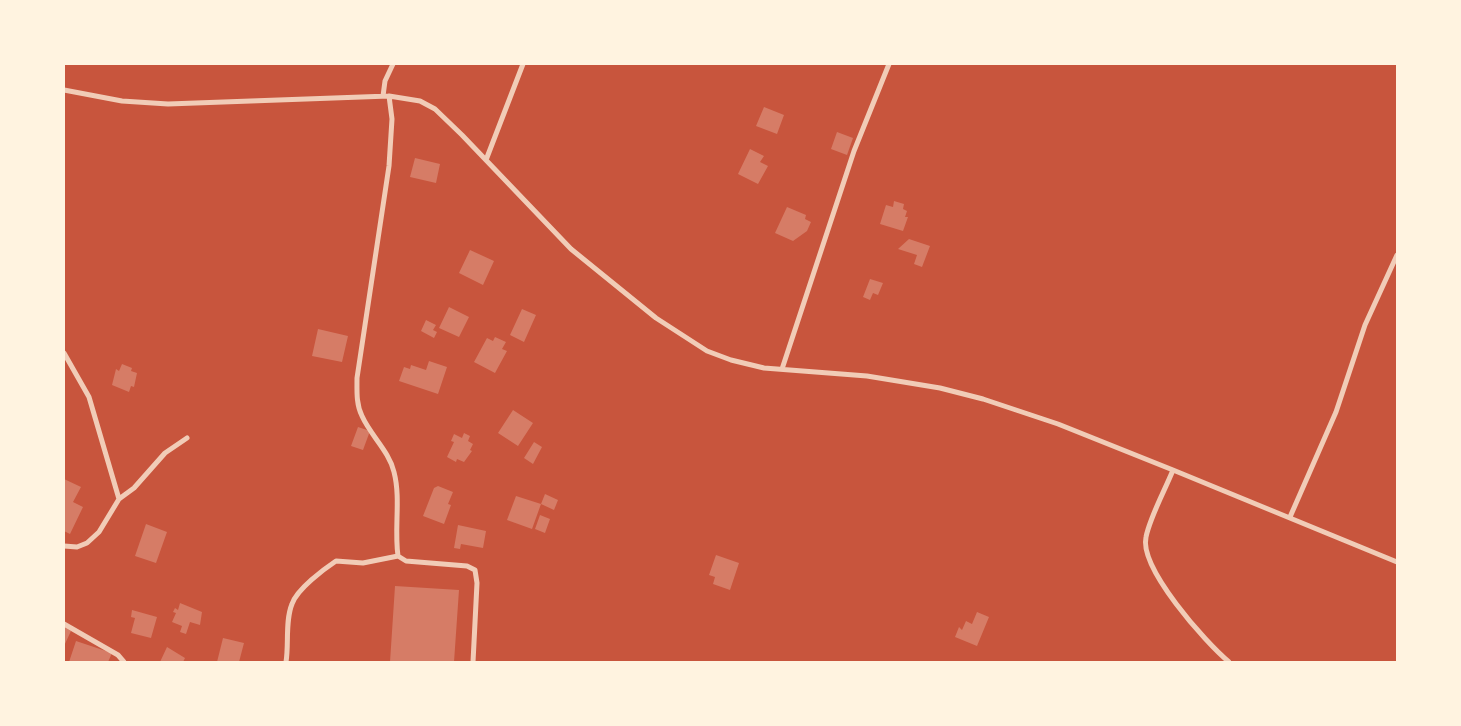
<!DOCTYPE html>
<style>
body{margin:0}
#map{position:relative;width:1461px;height:726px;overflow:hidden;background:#c8553d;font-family:Manrope,sans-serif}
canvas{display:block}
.frame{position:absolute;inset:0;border:65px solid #fff3e0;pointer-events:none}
</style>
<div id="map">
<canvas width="1461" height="726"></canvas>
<div class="frame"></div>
</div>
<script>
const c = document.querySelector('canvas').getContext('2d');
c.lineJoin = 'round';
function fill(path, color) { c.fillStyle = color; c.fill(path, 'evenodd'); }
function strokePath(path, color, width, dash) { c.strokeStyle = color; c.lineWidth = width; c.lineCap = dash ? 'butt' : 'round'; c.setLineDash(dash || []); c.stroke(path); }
fill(new Path2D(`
 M764,107L784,115L777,134L756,126Z
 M837,132L853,138L847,155L831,149Z
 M750,149L764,156L760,162L768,166L758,184L738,174Z
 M415,158L440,164L436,183L410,177Z
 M894,201L904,204L903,209L907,211L905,217H908L903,231L880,224L886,205L893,207Z
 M787,207L806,215L805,219L811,222L807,231L793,241L775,233Z
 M909,239L930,246L922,267L914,264L917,255L898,249Z
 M470,250L494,261L483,285L459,273Z
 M870,279L883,283L878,295L873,293L870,300L863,297Z
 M449,307L469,317L459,337L439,328Z
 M522,309L536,315L524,342L510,335Z
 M426,320L436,325L433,330L437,332L434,338L421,331Z
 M318,329L348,336L342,362L312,356Z
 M495,337L506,342L502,349L507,351L495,373L474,362L487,338L493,341Z
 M429,361L447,367L438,394L399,381L404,367L410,369L411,365L426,370Z
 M122,364L132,368L131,371L137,373L134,387L131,386L129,392L112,385L116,369L119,371Z
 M513,410L533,423L518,446L498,433Z
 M358,427L370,431L363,450L351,446Z
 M464,433L470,436L468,441L473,444L470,450L472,451L464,462L457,459L456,462L447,457L454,442L451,441L454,434L462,438Z
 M534,442L542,447L533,464L524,458Z
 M64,479L81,487L73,502L83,507L70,534L64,531Z
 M438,486L453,492L448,504L451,505L444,524L423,516L434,488Z
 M545,494L558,500L554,510L541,504Z
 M516,496L541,504L532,529L507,520Z
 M540,515L550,519L545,533L535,529Z
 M146,524L167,532L156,563L135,556Z
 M458,525L486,531L483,548L461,544L460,549L454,548Z
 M716,555L739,563L730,590L713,584L715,577L709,575Z
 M395,586L459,590L454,662H390Z
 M180,603L202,612L200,625L190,622L186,634L180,632L182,626L172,622L176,613L173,612L175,608L178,610Z
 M132,610L157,617L151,638L131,633L135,618L131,617Z
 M977,612L989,617L977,646L955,637L959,627L962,630L966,621L972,624Z
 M64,627L71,631L64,646Z
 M223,638L244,643L239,662H217Z
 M76,641L112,653L108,662H69Z
 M167,647L185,658L183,662H160Z`), '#d67c66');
strokePath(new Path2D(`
 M64,90L122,101L168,104L389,96L420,101L435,109L462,135L571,249L656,318L707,351L731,360L764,368L867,376L940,388L983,399L1058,424L1173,470L1397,562
 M383,96L385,81L393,64
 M389,96L392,119L389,166L357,378C357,391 356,404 362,416C371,436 389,451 394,472C401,499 394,528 398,556
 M486,160L523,64
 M64,353L89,397L119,499
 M782,369L854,151L889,64
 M1173,470C1165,490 1150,517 1146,537C1139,568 1206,643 1229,662
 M1290,517L1336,412L1365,325L1397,255
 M64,546L77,547L87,543L99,532L119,499L134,488L165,453L187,438
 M64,624L118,655L124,662
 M286,662C289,644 285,621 292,604C297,589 324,569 336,561L363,563L398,556L406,561L467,566L475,570L477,583L473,662`), '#f1ccb7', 5);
</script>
